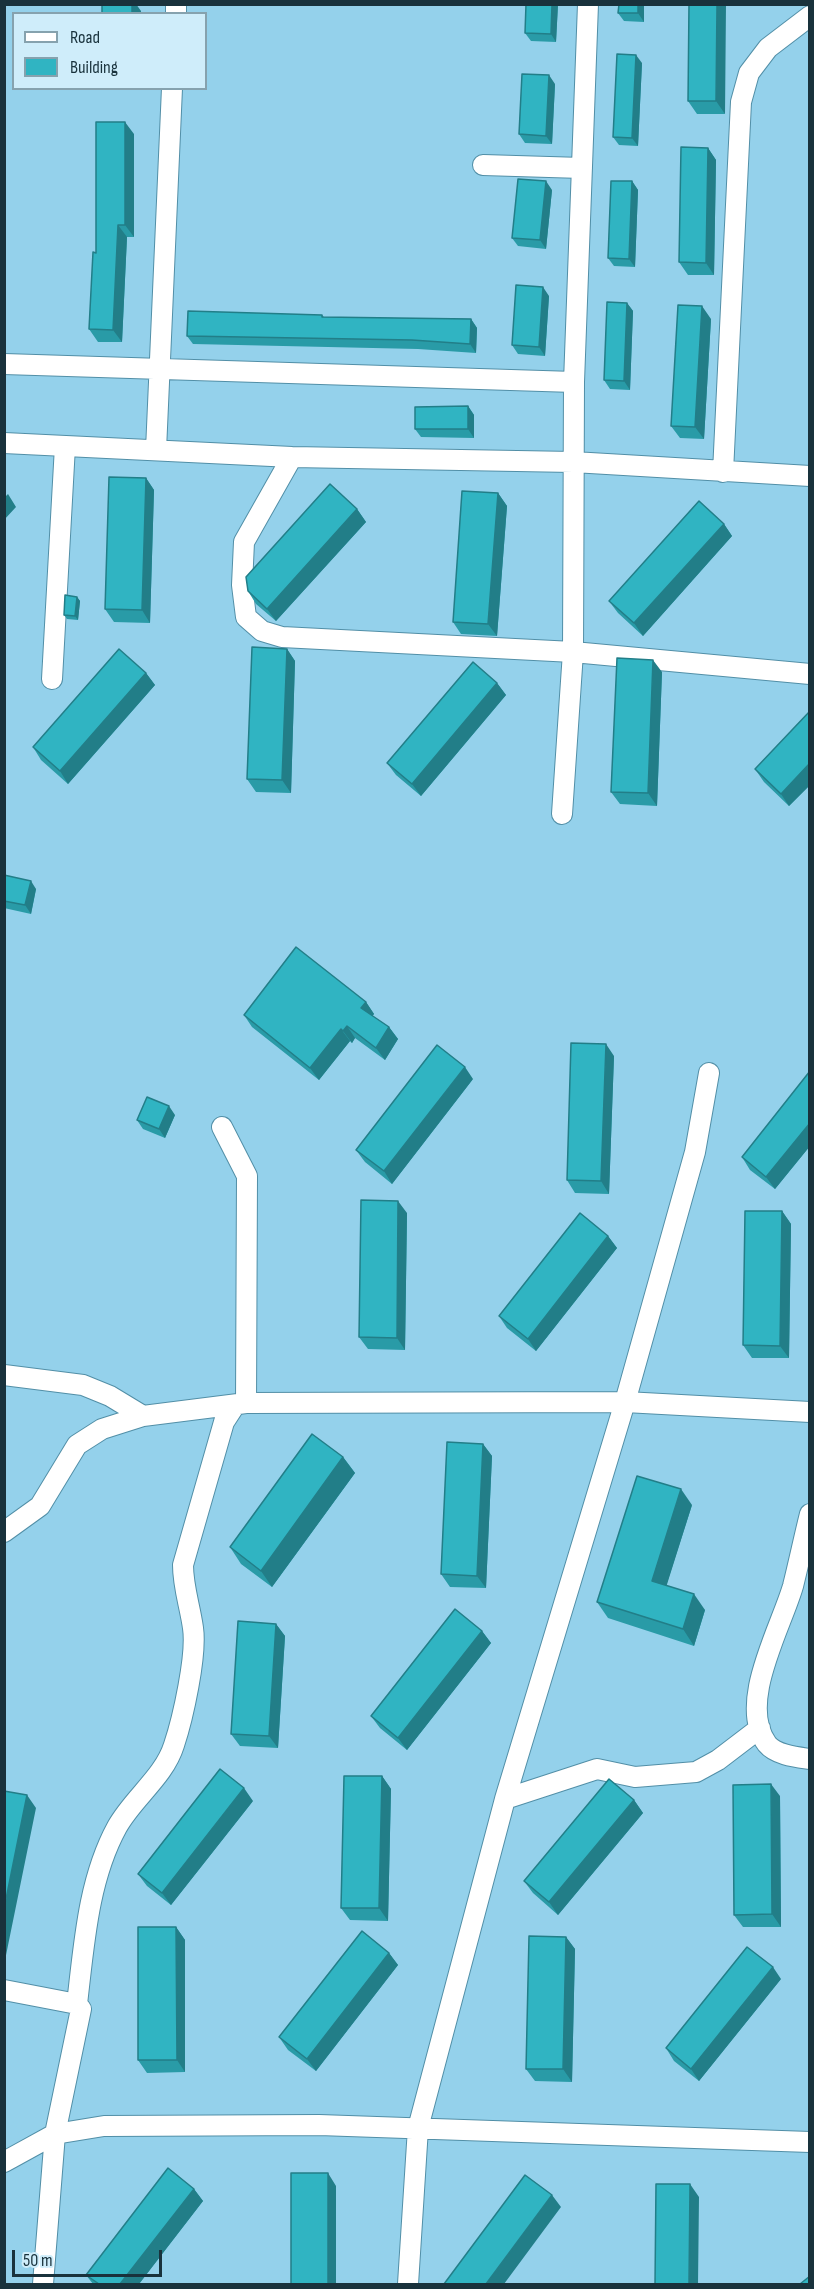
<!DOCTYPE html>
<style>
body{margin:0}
#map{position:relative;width:814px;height:2289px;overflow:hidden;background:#94d1eb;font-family:"Sofia Sans Condensed",sans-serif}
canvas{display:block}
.frame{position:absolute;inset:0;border:6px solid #19323c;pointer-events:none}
.legend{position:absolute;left:12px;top:12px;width:195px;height:78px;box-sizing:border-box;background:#cfedfa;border:2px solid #86a2ae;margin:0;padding:8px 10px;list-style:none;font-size:18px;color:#19323c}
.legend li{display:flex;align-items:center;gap:12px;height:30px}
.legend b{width:30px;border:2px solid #86a2ae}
.scale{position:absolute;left:12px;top:2250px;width:150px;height:27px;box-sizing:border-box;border:3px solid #19323c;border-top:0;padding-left:8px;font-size:18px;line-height:21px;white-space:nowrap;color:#19323c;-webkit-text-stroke:4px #cfedfa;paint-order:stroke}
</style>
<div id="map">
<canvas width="814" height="2289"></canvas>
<div class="frame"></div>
<ul class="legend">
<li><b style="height:8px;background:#fff"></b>Road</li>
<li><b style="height:16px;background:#30b4c2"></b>Building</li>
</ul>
<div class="scale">50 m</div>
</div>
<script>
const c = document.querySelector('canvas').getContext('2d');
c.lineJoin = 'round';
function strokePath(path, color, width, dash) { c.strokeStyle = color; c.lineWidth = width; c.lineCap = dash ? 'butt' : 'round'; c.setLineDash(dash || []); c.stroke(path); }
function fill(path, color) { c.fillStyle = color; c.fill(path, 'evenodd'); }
const minor = new Path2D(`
 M176,14V4
 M483,165L582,168
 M4,364L574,382
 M4,443L292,457L573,462L810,476
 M156,450L172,88
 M292,457L244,542L242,585L246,617L262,631L282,637L573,652L810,674
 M723,472L741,102L749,73L768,48L810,16
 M52,679L65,446
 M562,814L573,652L574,382L588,4
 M222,1127L247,1176L246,1403
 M4,1375L83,1385L110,1396L143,1416L246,1403L625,1402L810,1412
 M810,1514C804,1538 799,1562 793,1586C781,1628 737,1703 767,1744C776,1755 796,1757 810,1759
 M4,1532L40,1506L77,1445L102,1429L143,1416
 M505,1799L597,1769L635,1777L696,1772L718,1760L760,1728
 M4,1990L77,2004L81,2009L55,2134L43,2284
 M77,2004C84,1945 88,1880 117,1827C133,1798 164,1777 174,1745C183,1718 197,1655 193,1628C190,1606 183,1587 183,1565L224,1422L235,1405
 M4,2162L55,2134L104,2126L319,2125L810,2142
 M408,2284L418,2128L505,1799L625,1402L695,1152L709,1073`);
strokePath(minor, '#528fa7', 22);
strokePath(minor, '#fff', 20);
fill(new Path2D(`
 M558,4L556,42L531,41L525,33Z
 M619,4H644V22L624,21L618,13Z
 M689,4L725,114H697L688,101Z
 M642,63L638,146L619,145L613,137Z
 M555,84L552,144L525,143L519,134Z
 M134,134V237H127L122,342H98L89,329L96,253Z
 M708,148L716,160L714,275H688L679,262Z
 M632,181L638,190L635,267L614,266L608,258Z
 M552,190L546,249L518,246L512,238Z
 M549,296L545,356L518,354L512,345Z
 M627,303L633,311L630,390L610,389L604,380Z
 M322,315L324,317L471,319L477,328L476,353L418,349L193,344L187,336Z
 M711,319L704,439L680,438L671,426Z
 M468,406L474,415V438L421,437L415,429Z
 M146,478L154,490L150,623L114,622L105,609Z
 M498,493L507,506L497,636L461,634L453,622Z
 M357,509L366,522L276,621L256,604L248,591Z
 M724,524L732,536L643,636L618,613L609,601Z
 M77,597L80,601L78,620L67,619L64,615Z
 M287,649L295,661L291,793L256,792L247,779Z
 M662,672L657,806L620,804L611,792Z
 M146,673L155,685L68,784L41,760L33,747Z
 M497,683L506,695L421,796L396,775L387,763Z
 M810,711V785L789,806L764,782L755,769Z
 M4,875L36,889L31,914L4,908Z
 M366,1002L374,1014L372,1016L389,1027L398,1039L385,1060L355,1038L352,1043L350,1041L319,1080L252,1027L244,1015Z
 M614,1056L609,1194L575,1193L567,1180Z
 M810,1071V1146L775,1189L750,1170L742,1157Z
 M473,1079L392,1184L365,1162L356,1150Z
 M175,1115L165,1138L143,1129L137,1120Z
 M782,1211L791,1224L789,1358H752L743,1345Z
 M407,1213L405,1350L368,1349L359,1337Z
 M608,1236L617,1248L536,1351L507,1328L499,1316Z
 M483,1444L492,1456L486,1588L450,1587L441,1574Z
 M343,1457L355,1473L272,1587L241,1564L230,1547Z
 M692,1505L666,1586L705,1610L694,1646L608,1618L597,1602Z
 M276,1624L285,1636L278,1748L240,1746L231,1734Z
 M482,1631L491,1643L407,1750L380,1728L371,1716Z
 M382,1776L391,1789L388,1921L350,1920L341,1908Z
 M780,1796L781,1927H743L734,1915Z
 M634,1800L643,1813L558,1915L533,1893L524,1881Z
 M253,1801L171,1905L147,1886L138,1874Z
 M176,1927L185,1940V2072L147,2073L138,2060Z
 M566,1937L575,1949L572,2082L535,2081L526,2069Z
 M389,1953L398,1965L316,2071L288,2050L279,2037Z
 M781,1979L699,2081L674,2061L666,2048Z
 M194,2189L203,2201L139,2284H93L86,2275Z`), '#299ba7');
fill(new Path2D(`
 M132,4H136L141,11V14H132Z
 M552,4H558L556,42L551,34Z
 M638,4H644V22L638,13Z
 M717,4H726L725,114L716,101Z
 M636,55L642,63L638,146L632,138Z
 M549,75L555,84L552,144L546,136Z
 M125,122L134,134V237L125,225Z
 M708,148L716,160L714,275L706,263Z
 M546,181L552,190L546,249L540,240Z
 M632,181L638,190L635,267L629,259Z
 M118,225L127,237L122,342L113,330Z
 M543,287L549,296L545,356L539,347Z
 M627,303L633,311L630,390L624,381Z
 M702,306L711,319L704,439L695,427Z
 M471,319L477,328L476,353L470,344Z
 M468,406L474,415V438L468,429Z
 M146,478L154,490L150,623L142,610Z
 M498,493L507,506L497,636L488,624Z
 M8,494L16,507L4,520V498Z
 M357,509L366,522L276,621L267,609Z
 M724,524L732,536L643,636L634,623Z
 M77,597L80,601L78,620L75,616Z
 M287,649L295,661L291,793L282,780Z
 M653,660L662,672L657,806L648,793Z
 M146,673L155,685L68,784L60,771Z
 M497,683L506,695L421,796L412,784Z
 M810,763V785L789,806L781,794Z
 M31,881L36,889L31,914L25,905Z
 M366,1002L374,1014L369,1020L361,1008Z
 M347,1026L355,1038L352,1043L343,1031Z
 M389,1027L398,1039L385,1060L376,1048Z
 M341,1029L350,1041L319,1080L310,1068Z
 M606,1044L614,1056L609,1194L601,1181Z
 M465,1067L473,1079L392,1184L384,1171Z
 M169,1106L175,1115L165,1138L159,1129Z
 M810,1123V1146L775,1189L766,1177Z
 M398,1201L407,1213L405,1350L397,1338Z
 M782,1211L791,1224L789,1358L780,1346Z
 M608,1236L617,1248L536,1351L528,1339Z
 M483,1444L492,1456L486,1588L477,1576Z
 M343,1457L355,1473L272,1587L261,1571Z
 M681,1489L692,1505L663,1597L652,1581Z
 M694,1594L705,1610L694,1646L683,1629Z
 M276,1624L285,1636L278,1748L269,1736Z
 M482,1631L491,1643L407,1750L398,1738Z
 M382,1776L391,1789L388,1921L379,1908Z
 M771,1784L780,1796L781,1927L772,1914Z
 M244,1788L253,1801L171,1905L162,1893Z
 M27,1795L36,1808L4,1965V1909Z
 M634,1800L643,1813L558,1915L549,1902Z
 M176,1927L185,1940V2072L177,2060Z
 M566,1937L575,1949L572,2082L563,2069Z
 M389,1953L398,1965L316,2071L307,2059Z
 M773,1967L781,1979L699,2081L691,2069Z
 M328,2173L336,2186V2284H328Z
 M690,2184L699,2197L698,2284H689Z
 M194,2189L203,2201L139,2284H120Z
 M552,2195L561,2207L504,2284H486Z`), '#227e88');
const building = new Path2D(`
 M102,4H132V14H102Z
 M526,4H552L551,34L525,33Z
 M619,4H638V13H618Z
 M689,4H717L716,101H688Z
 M617,54L636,55L632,138L613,137Z
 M522,74L549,75L546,136L519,134Z
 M96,122H125V225H118L113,330L89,329L93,252L96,253Z
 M681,147L708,148L706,263L679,262Z
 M518,179L546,181L540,240L512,238Z
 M611,181H632L629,259L608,258Z
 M516,285L543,287L539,347L512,345Z
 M607,302L627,303L624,381L604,380Z
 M678,305L702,306L695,427L671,426Z
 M188,311L322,315V317L471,319L470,344L412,340L187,336Z
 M468,406V429H415V407Z
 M109,477L146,478L142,610L105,609Z
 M330,484L357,509L267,609L248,591L246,577Z
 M462,491L498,493L488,624L453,622Z
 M699,501L724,524L634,623L609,601Z
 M65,595L77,597L75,616L64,615Z
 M252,647L287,649L282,780L247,779Z
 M119,649L146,673L60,771L33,747Z
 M617,658L653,660L648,793L611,792Z
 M473,662L497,683L412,784L387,763Z
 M810,711V763L781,794L755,769Z
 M4,875L31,881L25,905L4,901Z
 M296,947L366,1002L361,1008L389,1027L376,1048L347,1026L343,1031L341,1029L310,1068L244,1015Z
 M571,1043L606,1044L601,1181L567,1180Z
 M437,1045L465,1067L384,1171L356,1150Z
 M810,1071V1123L766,1177L742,1157Z
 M147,1097L169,1106L159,1129L137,1120Z
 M361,1200L398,1201L397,1338L359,1337Z
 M745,1211H782L780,1346L743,1345Z
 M580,1213L608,1236L528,1339L499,1316Z
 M312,1434L343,1457L261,1571L230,1547Z
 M447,1442L483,1444L477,1576L441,1574Z
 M637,1476L681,1489L652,1581L694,1594L683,1629L597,1602Z
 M455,1609L482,1631L398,1738L371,1716Z
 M238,1621L276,1624L269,1736L231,1734Z
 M220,1769L244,1788L162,1893L138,1874Z
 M344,1776H382L379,1908H341Z
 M609,1779L634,1800L549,1902L524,1881Z
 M771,1784L772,1914L734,1915L733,1785Z
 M4,1791L27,1795L4,1909Z
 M138,1927H176L177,2060H138Z
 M362,1931L389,1953L307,2059L279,2037Z
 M529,1936L566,1937L563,2069H526Z
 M747,1947L773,1967L691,2069L666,2048Z
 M168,2168L194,2189L120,2284H99L86,2275Z
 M291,2173H328V2284H291Z
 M525,2175L552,2195L486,2284H444Z
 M656,2184H690L689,2284H655Z
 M810,2276V2284H800Z`);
fill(building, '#30b4c2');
strokePath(building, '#227e88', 1.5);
</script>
